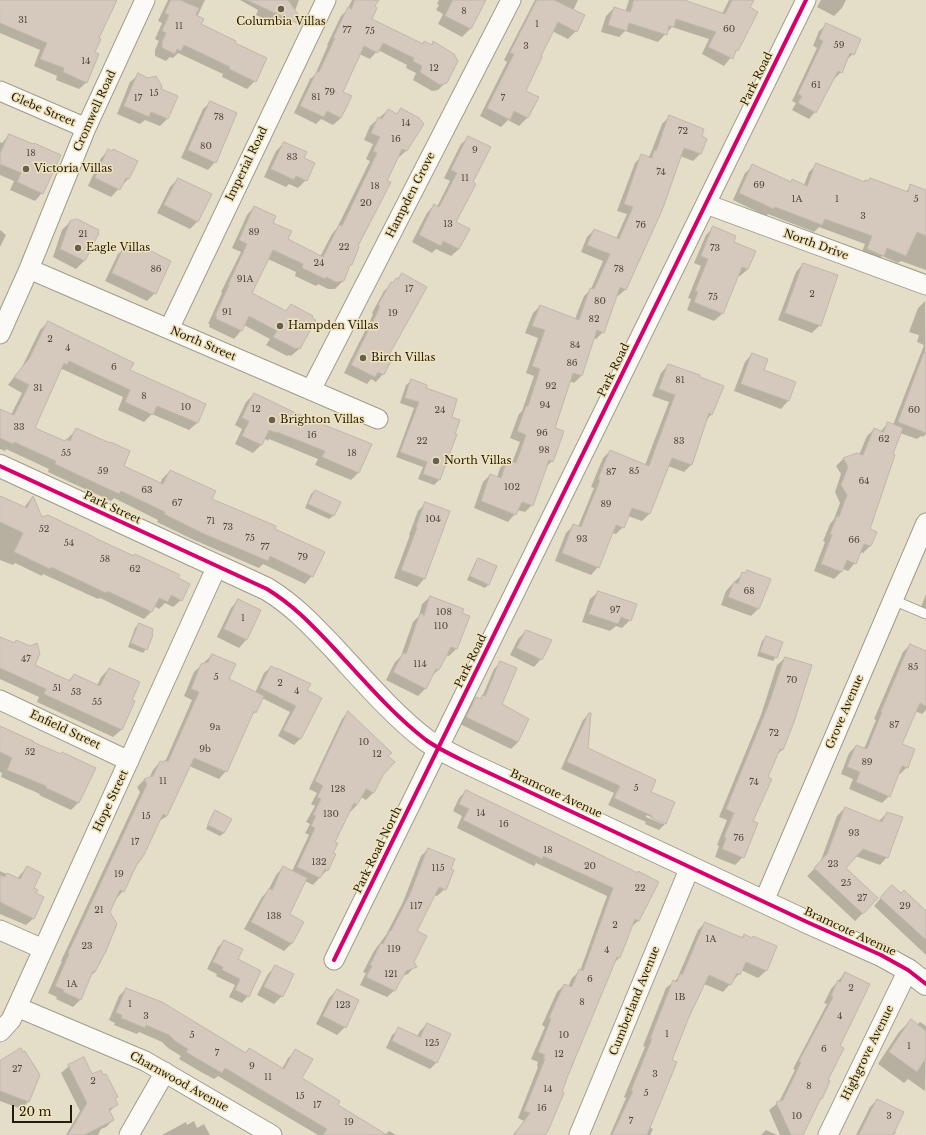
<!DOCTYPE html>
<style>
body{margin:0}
#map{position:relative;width:926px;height:1135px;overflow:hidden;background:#e4ddc8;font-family:"Libre Baskerville",serif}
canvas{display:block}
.scale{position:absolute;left:12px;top:1105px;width:60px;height:18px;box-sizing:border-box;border:2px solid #221d0f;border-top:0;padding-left:5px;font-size:12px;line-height:14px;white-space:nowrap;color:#221d0f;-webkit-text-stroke:3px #f0e3bc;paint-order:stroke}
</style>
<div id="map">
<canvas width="926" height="1135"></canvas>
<div class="scale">20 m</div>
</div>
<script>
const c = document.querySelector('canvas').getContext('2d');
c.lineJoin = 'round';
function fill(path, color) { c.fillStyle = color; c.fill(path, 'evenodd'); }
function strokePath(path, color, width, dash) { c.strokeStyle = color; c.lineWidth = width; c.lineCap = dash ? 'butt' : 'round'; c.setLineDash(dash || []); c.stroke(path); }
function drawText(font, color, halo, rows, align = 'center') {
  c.font = font + ' "Libre Baskerville",serif'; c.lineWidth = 3; c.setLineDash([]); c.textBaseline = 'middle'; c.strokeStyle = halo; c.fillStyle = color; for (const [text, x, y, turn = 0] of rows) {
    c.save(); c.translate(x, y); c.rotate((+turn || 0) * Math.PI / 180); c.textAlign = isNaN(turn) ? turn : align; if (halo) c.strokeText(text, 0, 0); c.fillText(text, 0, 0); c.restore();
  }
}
fill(new Path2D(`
 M0,0H116L98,39L87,82L79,89L56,80L57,76L34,66L40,50L0,33Z
 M168,0H205L197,17L200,24L234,43L255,81L247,89L222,77L223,74L178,53L173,58L170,57L166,61L155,56V50L159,41L155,39L162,23L158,21Z
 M240,0H299L293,16L285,24H276L256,15L258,10Z
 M352,0H377L374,7L371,19L422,45L424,42L430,45L433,43L446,82L438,90L432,91L413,80L416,73L406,68L407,65L378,50L370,59L359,54L342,92L341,118L333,125L321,119L316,124L294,113L310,79L315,75L328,45H327L341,16L347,10Z
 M439,0H485L470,29L462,37L438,24L443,14L436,10L439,5L437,4Z
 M535,0H578L573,11L576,31L568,39L552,31L525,91L537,97L527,118L519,126L508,120L501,127L480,116L507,62L504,60Z
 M629,0H682L722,14L729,0H752L749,8L737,50L724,66L702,54L709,39L672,27L658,42L625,31L619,37L601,32L606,16L614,8L625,12Z
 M821,0H846L842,8L834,16L817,7Z
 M826,25L853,54L845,61L841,72L834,79L833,78L815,112L809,119L792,110L796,103L792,101L817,48L813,46L819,31Z
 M138,75L160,89L167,119L160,126L145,120L140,124L117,114L130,82Z
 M211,102L215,162L208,170L181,158L203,109Z
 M401,109L422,124L406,151L398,158H397L357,246L351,264L348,267L343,281L335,289H328L318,284L316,286L295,276L296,272L268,259L251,293L285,311L291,305L314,321L299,349L291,356L289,355L287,356L266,345L270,339L244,325L241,331L234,339L209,327L210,324H208L222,293L221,292L241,252L232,248L247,215L254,207L287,239L320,257L332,234L337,228L370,161L366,159L373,144L364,140L370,126L388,110L396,114Z
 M670,116L700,137L706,139L700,154L693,161L680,156L626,289L618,296L616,295L603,332L596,339L594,338L581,376L574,383L569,381L554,429L552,461L545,468L532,505L525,512L517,510L515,514L508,522L474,508L483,482L490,475L497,478L500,468L507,461L512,463L520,442L510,438L519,414L522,411L534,376L526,373L538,338L525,333L533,313L540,306L575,319L584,296L591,289L603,261L581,252L587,237L594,230L616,239L627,214L617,211L635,163L642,156L648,158L650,155L662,124Z
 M9,135L42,193L35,201L10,190L14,181L0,175V142L2,143Z
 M469,137L472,183L455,222L459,249L451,256L436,249L432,253L412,242L427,213L434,205L437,207L450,181L444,178L461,144Z
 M284,143L302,159L306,180L298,188L289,184L286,187L264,177L276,151Z
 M109,150L128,179L111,197L88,186L101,158Z
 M816,165L864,183L905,192L910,188L926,194V270L901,261L898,263L882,256L876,263L860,257L865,244L819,227L814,232L768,214L766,216L733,200L745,173L753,166L790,183L792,181L804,185L809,172Z
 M178,179L198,221L190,229L157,213L170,187Z
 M70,222L98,233L84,261L76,269L53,257L62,230Z
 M714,227L733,243L748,269L740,276L738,275L722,314L714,321L687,310L691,299L688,298L701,266L694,263L706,235Z
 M0,230L6,235L0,247Z
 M126,247L141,254L145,250L155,293L147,301L105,281L118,254Z
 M803,264L820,325L812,333L778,320L796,272Z
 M402,274L388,356L383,374L376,382L371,379L367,384L344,373L370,321L373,314L372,313L384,291Z
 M925,301L926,434L923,437L921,436L917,439L900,433L891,455L869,530L875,532L870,546L863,553L860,552L855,563L848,571L843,569L841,572L834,579L814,571L825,542L823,541L830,524L834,519L840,503L835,492L841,474L836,466L843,459L859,455L867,436L874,429L880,432L888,423L893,425L924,345L917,342L919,335L909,332L918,308Z
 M48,322L129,371L205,405L197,423L189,430L152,414L144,422L118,410L123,397L62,369L59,372L33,428L64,442L76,430L122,466L160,484L162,479L170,471L211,499L273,529L312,576L305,584L263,564L259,568L194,540L157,522L158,520L114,498L111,501L48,472L49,469L6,449L5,451L0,449V410L11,415L22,393L8,385L22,367L40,330Z
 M752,354L763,371L795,382L788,401L781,409L734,391L745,362Z
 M668,365L712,414L706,420L691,465L684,472L668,466L649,514L642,521L628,516L623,527L616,534L612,533L598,567L591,575L555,561L566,533L574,525L578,527L594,488L591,487L603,458L610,451L645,465L669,402L652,396L661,373Z
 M412,380L425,389L450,417L439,480L434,485L418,479L423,467L396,457L414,408L400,403L406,385Z
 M254,394L302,417L371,445L358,473L351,480L315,465L318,459L269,439L268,441L264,438L261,445L253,453L235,444L242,429L235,425L246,402Z
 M315,491L339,502L333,516L329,519L305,508L311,494Z
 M0,497L24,508L32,497L41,519L177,579L181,600L173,607L165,603L159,609L154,606L151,612L144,619L100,598L98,599L43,574L42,576L15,563L13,565L0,560Z
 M426,503L448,512L424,579L417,587L394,578L410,535H409L418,511Z
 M478,559L489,584L485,588L467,580L475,563Z
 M747,571L758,609L751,616L721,605L726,591L735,581Z
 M598,592L630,620L622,628L616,626L610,631L582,622L590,599Z
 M926,594V608L921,607Z
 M430,597L463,609L456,649L449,656L446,655L438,670L431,677L425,689L418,696L386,680L395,662L401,656L413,622L419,616L422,604Z
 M238,600L260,610L246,640L239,648L217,637L231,608Z
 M139,624L150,635L146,649L143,653L128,647L135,628Z
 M526,631L541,659L534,667L510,655L518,639Z
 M766,637L776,657L773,661L757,656L762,641Z
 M0,638L14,644L16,641L34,665L68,681L74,675L97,686L101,677L109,669L130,700L134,702L121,730L113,737L37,702L39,697L0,679Z
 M910,645L926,652V710L922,714L915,711L901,745L907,767L900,774L898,773L889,796L882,803L849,789L853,779L841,774L849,753L856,746L864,749L876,720L874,719L903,652Z
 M212,655L228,679L255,693L264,673L271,667L306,691L301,738L294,745L278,736L290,712L262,698L255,712L250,717L226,771L219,779L189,766L167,816L158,822L139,862L135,865L123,891L116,899L109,912L105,950L95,972L90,976L80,1000L73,1007L56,999L57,997L48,993L62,961H61L140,792L137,787L144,780L149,779L153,770L160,762L163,763L165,762L192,700L184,696L194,672Z
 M785,658L782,750L776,755L767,778L752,822L743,857L735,865L715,857L719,846L717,845L727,820L719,817L761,715L777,665Z
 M501,662V704L518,742L511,749L460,724L469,705L476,698L479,699L482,697L494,669Z
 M348,712L387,756L382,774L373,793L366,800L361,797L357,805L350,812L333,842L327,870L313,885L305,881L288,914L292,943L284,951L244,929L262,897L268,891L276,875L283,867L292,871L309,835L305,833L310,824L306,822L315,806L311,804L317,793L309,789L342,719Z
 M589,714L587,749L650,793L665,824L659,830L645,824L646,822L608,805L614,793L561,769L583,720ZM646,815L663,822V824L646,817Z
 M0,727L32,743L94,768L78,803L71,810L39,795L40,794L1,777L2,773L0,772Z
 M466,791L637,874L657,882L638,921L630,928L619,958L614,963L566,1077L544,1135H513L524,1121L518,1118L538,1067L537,1066L538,1062L531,1059L545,1027L542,1025L557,992L564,985L568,987L572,978L580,971L607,896L536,863L534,866L457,828L462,816L453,811L459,798Z
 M845,808L879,821L887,813V857L880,865L855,856L845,868L863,913L855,921L807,876L820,863L837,816Z
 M216,811L224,833L220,836L206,829L212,815Z
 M428,849L445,889L437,896L434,895L416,931L413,962L415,966L408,974L402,976L395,990L387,997L360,985L366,973L363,972L374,951L386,935L403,902L421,856Z
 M27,867L35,894L34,918L26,925L0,914V871L17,879L20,875Z
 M884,894L926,912V955L874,906Z
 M705,923L741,938L744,935L776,947L766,971L758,978L741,970L739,974L723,992L704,984L688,1017L670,1061L649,1127L653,1129L650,1135H610L626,1098L624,1097L645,1047L643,1046L666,988L677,979L698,930Z
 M224,941L237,959L248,996L242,1003L229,997L235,985L216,976L217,974L207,969L218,947Z
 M276,966L282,996L274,1004L257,995L268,974Z
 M845,973L838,1046L802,1135H780L769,1110L779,1102L795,1070L793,1069L827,1004L824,1003L831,989Z
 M126,989L245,1053L249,1049L282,1069L288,1058L296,1051L300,1078L337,1105L377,1130L378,1129L386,1134L389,1131L396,1135H318L218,1076L214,1079L201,1072L179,1059L181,1056L168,1048L162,1042L139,1032L137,1034L114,1025L115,1023L109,1020L119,996Z
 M337,990L345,1027L337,1035L316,1024L329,998Z
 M911,1020L917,1025L920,1022L926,1026L925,1091L908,1079L904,1083L878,1064L899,1032Z
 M427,1024L436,1063L430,1069L386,1048L392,1035L399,1029L417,1037L420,1031Z
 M0,1062L39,1075L28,1102L21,1109L0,1101Z
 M69,1066L92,1075L116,1097L114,1099L117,1104L109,1112L113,1120L106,1127L101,1129L98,1135H66L80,1111L61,1073Z
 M877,1100L893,1131L896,1132L894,1135H856L870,1107Z
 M194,1121L197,1128L204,1124L210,1135H162L186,1122L187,1125Z
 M766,1130L777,1135H761Z`), '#0003');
const building = new Path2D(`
 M0,0H117L99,38L101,39L95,52L99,54L87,83L63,72L64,68L40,59L47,43L0,23Z
 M171,0H180L199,8L196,15L204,19L201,24L236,41L235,43L267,58L256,82L229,69L230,67L184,45L181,51L177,49L175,54L162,48V42L166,33L162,31L169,15L165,13Z
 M247,0H288L303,22L302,25Z
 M355,0H379L375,6L377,8L372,19L423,44L424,41L432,45L433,41L454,54L458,61L447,83L440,85L420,72L422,66L413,61L414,58L383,43L378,53L364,46L343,92L352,96L341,118L327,111L324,117L300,106L317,71L319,72L335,38H333L348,7L351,9Z
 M453,0H486L471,29L445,16Z
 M537,0H554L585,15L577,32L558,22L541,56L542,57L526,91L539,97L528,118L514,111L510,120L487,108L514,54L510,53Z
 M634,0H684L725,14L732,0H754L750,7L758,12L738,51L736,50L733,59L708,47L716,32L676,19L674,27L669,26L667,35L629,23L627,31L608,25L614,7L630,12Z
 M826,23L861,39L854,55L850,53L842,73L838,71L816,113L798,103L802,96L798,94L823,41L819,39Z
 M138,73L148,78L156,76L162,86L161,89L178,96L168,119L151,112L149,117L124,106Z
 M210,101L237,113L216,163L188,150Z
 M401,108L419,118L424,124L407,151L402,149L387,181L391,182L358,246L359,247L352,265H350L344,281L336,282L326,277L325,279L302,268L303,264L273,250L252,293L286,311L291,304L313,316L312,318L316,320L300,349L297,348L296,349L273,337L277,331L249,316L242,331L216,319L217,317L215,316L229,285H228L247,244L239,240L254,206L276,216L273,223L292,231L288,239L323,257L339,225L342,226L377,153L373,151L380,137L371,133L378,117L382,119L388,109L397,114Z
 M669,115L704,129L702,136L707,139L701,154L684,148L663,208L626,290L620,287L604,333L597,330L582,376L573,373L555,428L564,431L553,462L549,460L533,506L522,502L516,515L481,501L490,474L501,478L507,460L516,463L526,435L517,431L526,406H528L540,369L532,366L545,330L532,326L540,305L579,320L590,288L594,289L610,254L587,245L594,229L619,239L633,207L624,204L641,154L652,158L654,150L656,151Z
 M9,134L33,144L34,143L61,155L43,194L17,182L21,173L0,164V154Z
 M468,136L491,147L473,182L476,184L456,222L470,229L459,249L443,241L441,246L419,235L434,204L439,207L457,173L451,170Z
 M284,142L307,152L304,158L315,163L307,181L296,176L294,180L271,169Z
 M108,149L112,151L113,149L138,161L129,179L126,178L120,190L95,178Z
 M816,163L865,182V180L868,181L870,178L908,192L910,184L926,190V236L917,232L906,256L887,248L884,256L867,249L872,236L825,219L822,225L775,207L774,209L739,193L752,164L791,182L792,179L807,186Z
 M178,178L212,194L198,222L164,205Z
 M77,219L99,230L98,232L99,233L85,261L60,249L70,221Z
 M713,226L736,236L734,242L756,251L748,269L742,267L723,314L694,302L698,292L695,291L708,259L701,256Z
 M125,245L143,253L145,248L171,261L156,294L112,273Z
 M803,263L838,275L821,326L785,313Z
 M402,273L427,287L389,355L393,357L384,375L378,372L375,377L351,365L377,313L380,306L378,305L391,282L393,283L396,278L398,279Z
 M48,321L134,363L130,370L206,404L198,423L157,406L153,415L125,402L130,390L69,361L67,365L64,363L35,428L65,441L66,439L70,441L76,428L110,443L111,442L130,451L124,466L163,484L170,470L216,491L212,499L276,526L275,529L325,552L313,577L270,556L268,561L202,533L164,514L165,512L121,491L119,494L55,464L56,461L14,442L13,444L0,438V409L14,415L29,385L14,377L29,359Z
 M752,353L768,359L764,370L796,382L789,401L741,384Z
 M924,353H926V433L898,422Z
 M668,364L700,375V377L724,386L712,415L709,413L692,465L672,458L650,514L632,508L624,528L616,525L599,568L562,553L573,524L581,527L600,480L598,479L610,450L649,466L675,395L659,389Z
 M411,379L427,385L426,388L457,399L452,417L460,420L455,434H457L440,480L423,474L427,462L400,452L419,402L405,398Z
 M254,393L302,416L372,444L359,473L322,457L325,451L277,432V433L269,430L262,445L242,436L249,421L242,418Z
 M888,422L903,428L893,454L895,455L870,529L877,532L871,546L864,544L856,564L847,560L842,572L821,564L832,535L830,534L837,516L839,517L847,495L841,485L848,467L843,458L857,453L863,455L874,428L883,432Z
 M315,490L341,502L334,516L308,504Z
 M0,496L27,508L33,496L42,517L48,515L94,537L95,538L134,556L135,554L180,575L178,578L190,584L182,601L171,595L168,602L159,598L152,612L107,591L106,593L51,567L50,569L14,552L23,533L0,522Z
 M425,502L450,511L425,579L401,570L417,528L416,527Z
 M478,558L497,566L489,585L470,576Z
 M747,570L771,579L759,609L728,597L734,582L738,584L742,572L745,573Z
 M598,591L637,604L631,621L621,617L618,624L589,614Z
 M430,596L464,609L462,613L470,616L457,649L451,647L439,670L436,669L426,689L393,672L403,653L406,654L420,613L424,615Z
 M238,599L261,610L247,640L224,629Z
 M139,623L153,629L152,634L153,635L147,650L131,643Z
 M526,630L552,640L542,660L517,648Z
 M766,636L783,642L777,658L760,652Z
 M0,637L15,643L16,640L30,646L37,643L40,654L35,665L70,681L74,674L100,686L109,668L140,682L132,700L135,701L122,730L44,694L46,689L0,668Z
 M910,644L926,651V706L920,703L902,744L915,749L908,768L902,766L890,797L856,782L860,772L847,767L856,745L867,749L882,712H881Z
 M212,654L236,664L229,679L264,696L256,713L254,711L227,772L194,758L167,816L163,814L144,855L139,862H138L124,892L120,890L110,912L117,924L106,951L95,972L93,971L81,1000L63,992L64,990L55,986L69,954L68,953L147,784L144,779L153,776L160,761L164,762L165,760L168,762L199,692L191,689L201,664L208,662Z
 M785,657L812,665L794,722L783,750L780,749L768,777L772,779L753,821L758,823L744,858L722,849L726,838L724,837L734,813L726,809L768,706Z
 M500,661L517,668L502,704L529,719L518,742L466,717L476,697L481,699L482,695L485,696Z
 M271,666L277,669V668L311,684L307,690L322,698L301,739L283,730L296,706L260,688Z
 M348,711L392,753L388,756L395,762L383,775L374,793L366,789L357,805L354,803L335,842L338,843L333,853L336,854L328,871L325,869L320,878L297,867L315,828L311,826L316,816L313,815L321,799L317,797L323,786L315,781Z
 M589,713H591L588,748L656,780L651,792L675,802L666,824L651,818L652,816L614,798L620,786L567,762Z
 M0,726L33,741V742L61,754L62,752L96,768L79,803L46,788V786L7,770L12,758L0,752Z
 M466,790L638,873V871L659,882L639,921L635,919L620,958L617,957L567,1078L562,1092L564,1093L548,1131L545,1135H514L530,1113L524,1111L545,1059H543L545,1055L538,1052L551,1019L549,1018L564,984L572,987L579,969L583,971L613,888L543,856L542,859L463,820L469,809L459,804Z
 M845,807L882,822L887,812L903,817L888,858L863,849L846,868L878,898L863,914L814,868L827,854Z
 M215,810L232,819L224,833L208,825Z
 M428,848L455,859L451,869L454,870L446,890L439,887L417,931L427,936L414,962L417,967L406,971L395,991L366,977L372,966L370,965L381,943L383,944L390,930L391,931L410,894Z
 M27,866L41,873L34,888L38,890L36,893L44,897L34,919L0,902V875L5,877L7,873L20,879Z
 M283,866L307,878L290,914L304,922L292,944L251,922L269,888L272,890Z
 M892,885L901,893L904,890L926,911V940L880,898Z
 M705,922L743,938L744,934L752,938L753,936L777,946L767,971L746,962L740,975L737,973L731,985L709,975L689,1017L672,1060L677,1062L647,1135H612L633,1091L631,1090L652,1039H650L673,980L677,982L680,974L682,975Z
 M224,940L243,949L238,959L261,971L249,997L235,990L240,979L222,970L223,967L213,962Z
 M275,965L294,974L283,997L264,987Z
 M845,972L870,984L840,1046L844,1048L828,1080L830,1081L822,1099L821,1098L803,1135H791L776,1102L783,1100L801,1062L799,1061L833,997L831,996L838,980L840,982Z
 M126,988L162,1002L246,1053L249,1048L284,1069L295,1049L313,1059L302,1078L340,1101L338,1105L387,1135H323L327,1129L225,1068L222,1073L208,1065L186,1052L188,1049L175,1041L169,1035L146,1025L145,1028L121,1018L122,1015L116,1013Z
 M337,989L359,1000L346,1028L323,1016Z
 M911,1019L926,1031V1058L917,1072L889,1052Z
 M427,1023L451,1034L437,1063L392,1041L398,1027L420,1037Z
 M21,1048L23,1052L25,1051L40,1075L29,1102L0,1091V1061Z
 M84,1057L92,1074L101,1070L103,1075L106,1074L118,1097L115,1098L118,1105L109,1109L114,1120L84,1135H68L87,1103L68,1065Z
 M877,1099L904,1112L893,1135H859Z`);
fill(building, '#d5c9be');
strokePath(building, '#c1b6ab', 1);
const service = new Path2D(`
 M893,600L926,614`);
const minor = new Path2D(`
 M0,91L86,128
 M706,204L926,285
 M29,269L378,419
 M169,329L326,0
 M0,334L29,269L86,128L145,0
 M311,390L511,0
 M0,700L129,761
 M764,901L926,523
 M0,930L43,949
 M334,960L806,0
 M17,1007L145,1061L272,1135
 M0,1032L11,1020L17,1007L217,566
 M129,1135L165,1072
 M579,1135L690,867
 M828,1135L908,970`);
const tertiary = new Path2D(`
 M0,466L267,589C293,605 310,623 331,645C361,677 391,713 426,740C440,750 456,757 472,765L807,922L881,955L908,970L926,984`);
strokePath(service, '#a19c8c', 11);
strokePath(minor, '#a19c8c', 21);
strokePath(tertiary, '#a19c8c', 24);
strokePath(service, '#fbfaf7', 9);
strokePath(minor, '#fbfaf7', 19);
strokePath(tertiary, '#fbfaf7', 22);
strokePath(new Path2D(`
 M0,466L267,589C293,605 310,623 331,645C361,677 391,713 426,740C440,750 456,757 472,765L807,922L881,955L908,970L926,984
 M334,960L806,0`), '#d6006c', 4);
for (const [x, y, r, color] of [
 [281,9,4,"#666050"],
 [26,169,4,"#666050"],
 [78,248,4,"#666050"],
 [280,326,4,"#666050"],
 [363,358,4,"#666050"],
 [272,420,4,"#666050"],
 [436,461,4,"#666050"]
]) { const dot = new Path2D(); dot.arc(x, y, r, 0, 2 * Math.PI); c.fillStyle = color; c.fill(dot); strokePath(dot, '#f0e3bc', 1.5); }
drawText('9px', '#504a3c', null, [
 ["8",464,11],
 ["31",23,20],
 ["1",537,24],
 ["11",179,26],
 ["60",729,29],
 ["77",347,30],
 ["75",370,31],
 ["59",839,45],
 ["3",526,46],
 ["14",86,61],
 ["12",434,68],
 ["61",816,85],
 ["79",330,92],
 ["15",154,93],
 ["81",316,97],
 ["17",138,98],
 ["7",503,98],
 ["78",219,117],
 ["14",406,123],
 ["72",683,131],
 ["16",396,139],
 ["80",206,146],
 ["9",475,150],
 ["18",31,153],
 ["83",292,157],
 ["74",661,172],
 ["11",465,178],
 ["69",759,185],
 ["18",375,186],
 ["1A",797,199],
 ["1",837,199],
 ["5",916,199],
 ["20",366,203],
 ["3",863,216],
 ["13",448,224],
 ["76",641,225],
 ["89",254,232],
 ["21",83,234],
 ["22",344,247],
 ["73",715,248],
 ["24",319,263],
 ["86",156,269],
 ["78",619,269],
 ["91A",245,279],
 ["17",409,289],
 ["2",812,294],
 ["75",713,297],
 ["80",600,301],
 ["91",227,312],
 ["19",393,313],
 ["82",594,319],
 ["2",50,339],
 ["84",575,345],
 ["4",68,348],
 ["86",572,363],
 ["6",114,367],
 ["81",680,380],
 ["92",551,386],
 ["31",38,388],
 ["8",144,396],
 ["94",545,405],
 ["10",186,407],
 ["12",256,409],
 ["24",440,410],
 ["60",914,410],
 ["33",19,427],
 ["96",542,433],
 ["16",312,435],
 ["62",884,439],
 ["22",422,441],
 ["83",679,441],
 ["98",544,450],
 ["55",66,453],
 ["18",352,453],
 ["59",103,471],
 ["85",634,471],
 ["87",611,472],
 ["64",864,481],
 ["102",512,487],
 ["63",147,490],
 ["67",177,503],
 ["89",606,504],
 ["104",433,519],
 ["71",211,521],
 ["73",228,527],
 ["52",44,529],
 ["75",250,538],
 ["93",582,539],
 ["66",854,540],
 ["54",69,543],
 ["77",265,547],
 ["79",303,557],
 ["58",105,559],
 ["62",135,569],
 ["68",749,591],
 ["97",615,610],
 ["108",444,612],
 ["1",243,618],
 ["110",441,626],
 ["47",26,659],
 ["114",420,664],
 ["85",913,667],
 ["5",216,677],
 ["70",792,680],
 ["2",280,683],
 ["51",57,688],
 ["4",297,691],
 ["53",76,692],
 ["55",97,702],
 ["87",894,725],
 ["9a",215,727],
 ["72",774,733],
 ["10",364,742],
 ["9b",205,749],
 ["52",30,752],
 ["12",377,754],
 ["89",867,762],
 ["11",163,781],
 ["74",754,782],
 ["5",636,788],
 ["128",338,789],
 ["14",481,813],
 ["130",331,814],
 ["15",146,816],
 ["16",504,824],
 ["93",854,833],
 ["76",739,838],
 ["17",135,842],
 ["18",548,850],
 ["132",319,862],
 ["23",833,864],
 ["20",590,866],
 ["115",438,868],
 ["19",119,874],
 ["25",846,883],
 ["22",640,888],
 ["27",862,898],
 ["117",416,906],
 ["29",905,906],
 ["21",99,910],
 ["138",274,916],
 ["2",615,925],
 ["1A",711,939],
 ["23",87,946],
 ["119",394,949],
 ["4",607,950],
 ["121",391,974],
 ["6",590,979],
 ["1A",72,984],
 ["2",851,988],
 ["1B",680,997],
 ["8",582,1002],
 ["1",130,1004],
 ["123",343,1005],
 ["3",146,1016],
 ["4",840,1016],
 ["1",667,1034],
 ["5",192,1035],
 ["10",564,1035],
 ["125",432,1043],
 ["1",909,1046],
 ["6",824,1049],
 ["7",217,1053],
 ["12",559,1054],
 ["9",252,1066],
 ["27",17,1069],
 ["3",655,1074],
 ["11",268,1077],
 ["2",93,1081],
 ["8",809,1086],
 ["14",548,1089],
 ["5",646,1093],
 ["15",300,1096],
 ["17",317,1105],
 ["16",542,1108],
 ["10",797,1116],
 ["3",889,1116],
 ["7",631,1121],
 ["19",349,1122]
]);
drawText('11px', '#221d0f', '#f0e3bc', [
 ["Columbia Villas",281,22,"center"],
 ["Victoria Villas",34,169],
 ["Eagle Villas",86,248],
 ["Hampden Villas",288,326],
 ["Birch Villas",371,358],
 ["Brighton Villas",280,420],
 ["North Villas",444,461]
], 'left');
drawText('11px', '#221d0f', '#f0e3bc', [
 ["Park Road",757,79,-64],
 ["Glebe Street",43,110,23],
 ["Cromwell Road",95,111,-66],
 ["Imperial Road",247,164,-64],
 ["Hampden Grove",411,195,-63],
 ["North Drive",816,245,20],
 ["North Street",203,344,23],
 ["Park Road",614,370,-64],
 ["Park Street",112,508,25],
 ["Park Road",471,661,-64],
 ["Grove Avenue",845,712,-67],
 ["Enfield Street",65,730,25],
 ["Bramcote Avenue",556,794,25],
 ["Hope Street",111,801,-65],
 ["Park Road North",378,850,-64],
 ["Bramcote Avenue",850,932,25],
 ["Cumberland Avenue",635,1001,-68],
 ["Highgrove Avenue",868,1053,-64],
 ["Charnwood Avenue",179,1082,29]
]);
</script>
